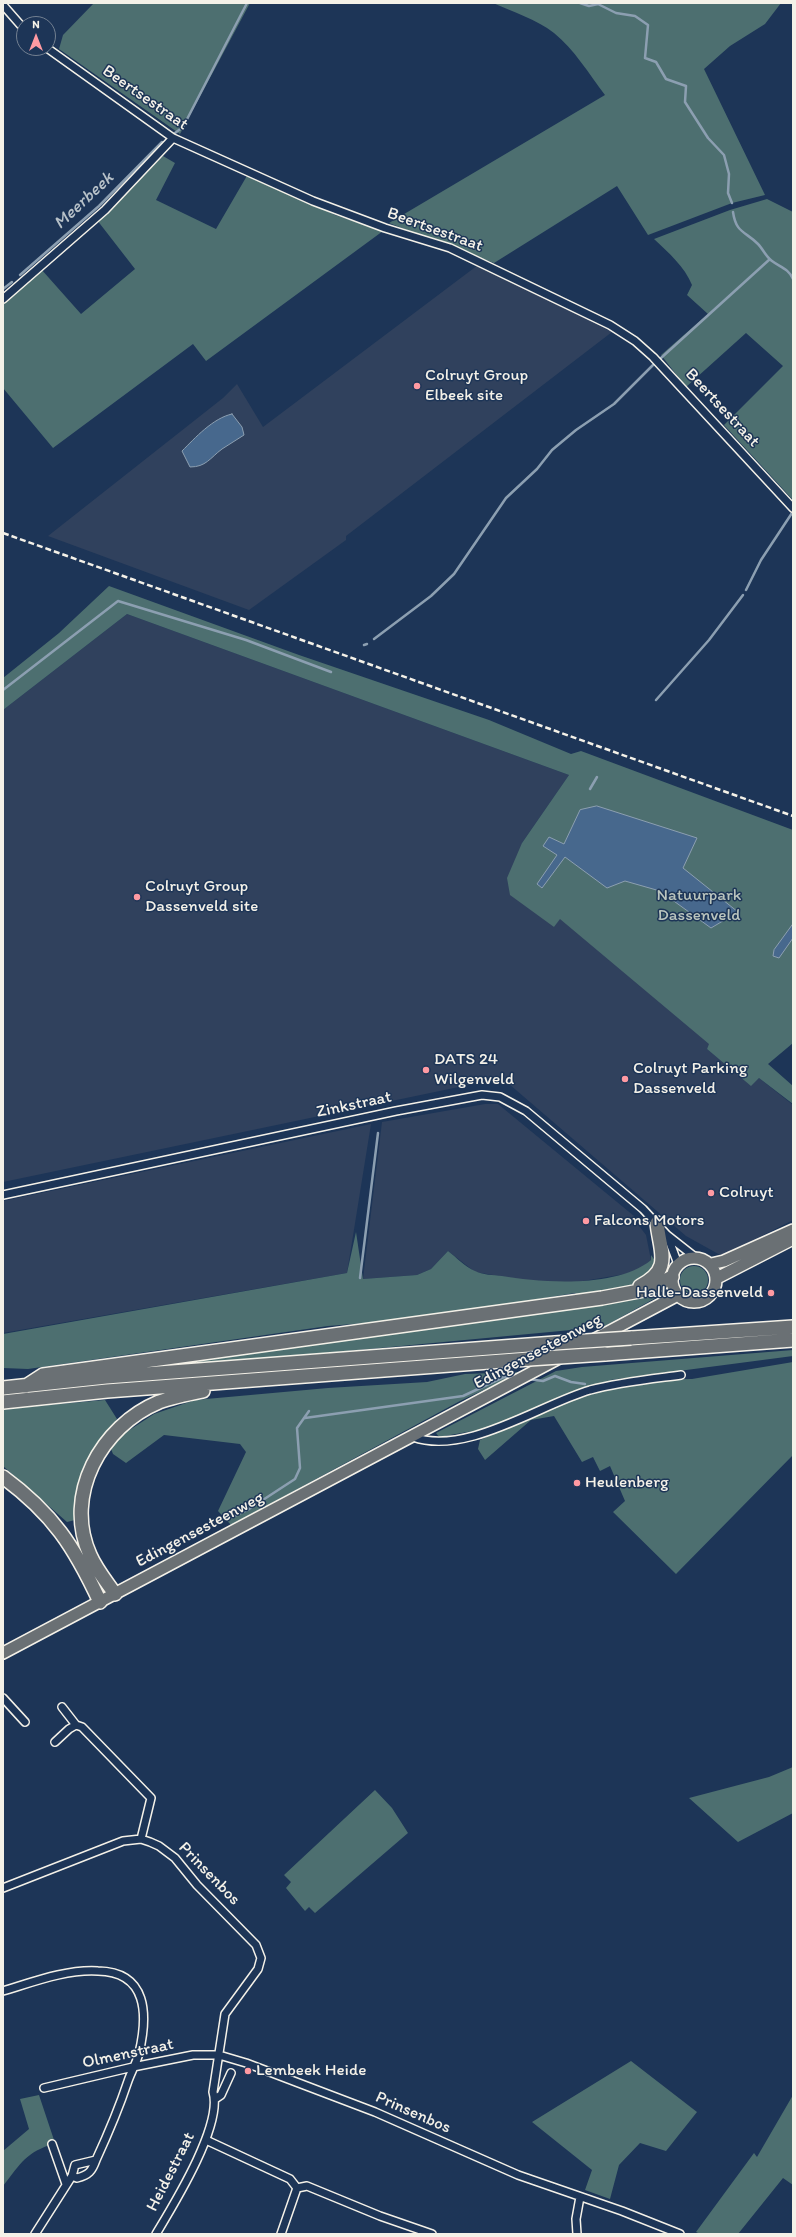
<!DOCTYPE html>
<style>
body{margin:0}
#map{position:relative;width:796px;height:2237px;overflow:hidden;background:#1d3557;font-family:Itim,sans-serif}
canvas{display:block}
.frame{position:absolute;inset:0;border:4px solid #f4f1e8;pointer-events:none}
.north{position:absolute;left:16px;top:16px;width:40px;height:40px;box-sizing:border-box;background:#1d3557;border:1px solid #738091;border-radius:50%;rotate:0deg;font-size:11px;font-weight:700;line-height:16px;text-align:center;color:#f4f1e8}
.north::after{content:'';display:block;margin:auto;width:14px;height:18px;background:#ff9aa2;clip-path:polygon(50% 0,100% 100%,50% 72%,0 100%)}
</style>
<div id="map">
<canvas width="796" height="2237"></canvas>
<div class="frame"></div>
<div class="north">N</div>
</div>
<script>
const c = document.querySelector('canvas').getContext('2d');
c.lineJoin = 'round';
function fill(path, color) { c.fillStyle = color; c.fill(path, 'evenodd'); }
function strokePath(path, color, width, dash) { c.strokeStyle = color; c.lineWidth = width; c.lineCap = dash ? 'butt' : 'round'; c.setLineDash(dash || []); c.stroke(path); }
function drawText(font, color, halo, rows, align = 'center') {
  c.font = font + ' Itim,sans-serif'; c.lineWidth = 3; c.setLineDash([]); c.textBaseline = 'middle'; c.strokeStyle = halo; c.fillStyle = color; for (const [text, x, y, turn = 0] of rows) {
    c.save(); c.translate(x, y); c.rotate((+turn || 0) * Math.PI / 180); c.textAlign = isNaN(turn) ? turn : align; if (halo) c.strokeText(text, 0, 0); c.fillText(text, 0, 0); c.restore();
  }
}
fill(new Path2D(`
 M478,265L612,332L346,536V540L249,610L48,536L223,398L237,384L263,427Z
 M127,614L569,775L522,843L554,927L560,918L710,1044L707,1049L751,1085L759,1078L793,1105V1220L722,1256L686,1236L502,1078L3,1182V710Z
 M485,1104H498L634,1216L633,1218L646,1235L651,1260L641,1269L631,1273L571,1283L529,1281L475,1272L448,1251L431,1269L417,1275L363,1279L382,1122Z
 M371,1124L347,1273L3,1333V1201Z`), '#30415d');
fill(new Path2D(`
 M94,3H250L180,134L59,49L63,35Z
 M493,3H781L765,24L730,46L704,69L765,195L732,203L648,235L617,186L494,263L389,223L605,95C589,74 574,49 554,33C536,19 513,12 493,3Z
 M163,156L175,163L156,200L216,229L248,174L335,215L383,231L206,361L193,344L53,448L3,388V304L41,269L81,314L135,269L97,220Z
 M767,199L793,212V500L724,425L783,366L746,333L686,387L661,355L708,314L687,295L692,285C685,267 668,252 654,239L730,210Z
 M109,586L299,655L489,720L571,754L581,751L793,830V1043L768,1064L793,1086V1104L759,1078L751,1086L707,1049L709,1044L560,919L554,927L510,895L507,878L522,843L569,775L127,614L3,710V678L59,633Z
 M356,1232L363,1279L417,1275L431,1269L448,1251C456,1257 465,1267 475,1271C482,1275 494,1275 502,1276C542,1283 618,1288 651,1260V1255L656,1262C655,1266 653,1273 650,1277C638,1289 594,1292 577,1295L575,1293L416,1319L328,1326L28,1369L3,1368V1334L347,1273Z
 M680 1280a14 14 0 1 1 28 0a14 14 0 1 1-28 0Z
 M664,1287L661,1295L603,1327L157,1369L155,1364L590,1307Z
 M793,1350V1356L610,1380L692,1379L793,1362V1455L676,1574L613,1512L625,1501L610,1466L600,1471L593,1457L582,1462L554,1416L531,1420L485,1460L478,1449L480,1440L518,1423L439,1437L436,1433L556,1371L582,1367Z
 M522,1372L460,1401L231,1525L218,1511L246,1452L240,1444L164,1435L126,1463L113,1454L111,1449L122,1435L154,1414L195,1400L328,1388L427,1382L465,1374Z
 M105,1400L117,1419L84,1465L75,1520L67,1522L3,1466V1409Z
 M793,1767V1813L738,1842L689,1798L769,1777Z
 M375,1790L392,1808L408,1833L315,1913L309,1907L305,1911L286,1888L291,1882L284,1875Z
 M631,2061L697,2112L666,2151L640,2143L619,2165L610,2199L585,2190L592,2170L532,2122Z
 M39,2095L55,2143C25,2153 22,2162 3,2186V2151L29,2129L20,2099Z
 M793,2095V2185L783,2178L738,2234H700L696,2232L754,2153L757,2157Z`), '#4d6f70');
const water = new Path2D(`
 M232,414L242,427L244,435C237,440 229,444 222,449C210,458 206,467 190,467L182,451C195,438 213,418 232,414Z
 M597,806L697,838L683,868L738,912L711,928L660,891L625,881L607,888L565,857L542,888L537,884L557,855L543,846L549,837L564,844L580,810Z
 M793,924V938L779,958L773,956L774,950Z`);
fill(water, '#47688d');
strokePath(water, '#8c9fb1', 1);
strokePath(new Path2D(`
 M580,3L589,6L598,4L616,13L635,16L648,25L645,58L656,62L666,79L686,86L685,102L708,138L724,155L729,174L728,193L732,203
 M175,133L183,127L247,3
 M733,212C736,233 745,231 758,244C763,249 766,257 772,261C780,267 789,269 793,279
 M20,275L99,206L162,142
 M3,289L12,282
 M661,358L770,259
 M746,590L761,560L792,513
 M374,639L431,596L454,574L506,498L537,469L552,450L576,430L614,404L653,365
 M364,645L367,644
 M3,690L118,601L246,640L331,672
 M656,700L709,640L743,595
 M590,789L597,777
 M360,1278L378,1133
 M528,1379L543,1381L555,1376L571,1382L585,1384
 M305,1418L463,1396L504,1377L513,1378
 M232,1517L249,1509L295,1479L300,1468L297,1428L309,1411`), '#8c9fb1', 2.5);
const minor = new Path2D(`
 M3,5L24,29
 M47,48L173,138L313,201L385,228L450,248L610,325L635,341L653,357L793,508
 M3,299L105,210L173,138
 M3,1195L396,1111L482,1095L500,1097L526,1111L643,1209L667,1235L695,1257
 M667,1235L678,1264
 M413,1437C466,1456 539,1405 590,1390C620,1382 651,1379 681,1375
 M3,1698L25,1722
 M62,1707L76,1725
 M55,1742L69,1729L76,1725L82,1727L151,1798L141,1839
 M3,1888L123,1841L141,1839L150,1842L159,1846L175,1858L197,1885L256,1945L261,1958L258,1969L225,2014L213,2092C223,2125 174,2204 156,2234
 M3,1991C33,1982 67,1969 98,1971C148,1972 148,2015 139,2053C137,2062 131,2072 128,2081C119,2108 108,2134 96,2160L75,2165L72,2176L35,2234
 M44,2088L133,2067L193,2055H219L246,2063L375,2112L518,2175L622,2211L680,2234
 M215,2099L221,2095L231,2073
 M206,2140L290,2179L297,2188L307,2186L380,2216L432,2234
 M52,2144L66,2184
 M72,2176L77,2178C89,2175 92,2171 96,2160
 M281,2234L297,2188
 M577,2234L576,2219L580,2197`);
const primary = new Path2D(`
 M672 1280a22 22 0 1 1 44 0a22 22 0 1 1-44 0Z
 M711,1264L724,1261L793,1230
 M717,1278L793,1239
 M3,1653L678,1295`);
const motorway = new Path2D(`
 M640,1286C673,1269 660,1252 657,1223
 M631,1338L793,1327
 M605,1354L793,1340
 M26,1386L43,1375L602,1298L650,1289L672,1277
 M3,1388L106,1377L555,1343
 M3,1402L107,1391L529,1359
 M3,1477C53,1514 74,1546 100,1602
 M115,1594C106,1581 96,1569 90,1555C63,1495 101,1426 159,1402C173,1397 188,1394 203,1391`);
strokePath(minor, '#f4f1e8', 10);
strokePath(primary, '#f4f1e8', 14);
strokePath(motorway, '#f4f1e8', 16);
strokePath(minor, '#1d3557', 7);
strokePath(primary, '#6a7074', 11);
strokePath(motorway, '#6a7074', 13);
strokePath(new Path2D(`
 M3,533L793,816`), '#f4f1e8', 2.5, [6, 3]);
const motorwayBridge = new Path2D(`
 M555,1343L631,1338
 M529,1359L605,1354`);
strokePath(motorwayBridge, '#f4f1e8', 16, []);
strokePath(motorwayBridge, '#6a7074', 13);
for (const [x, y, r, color] of [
 [417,386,4,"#ff9aa2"],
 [137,897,4,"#ff9aa2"],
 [426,1070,4,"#ff9aa2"],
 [625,1079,4,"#ff9aa2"],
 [711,1193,4,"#ff9aa2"],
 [586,1221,4,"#ff9aa2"],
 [771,1293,4,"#ff9aa2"],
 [577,1483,4,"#ff9aa2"],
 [248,2071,4,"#ff9aa2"]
]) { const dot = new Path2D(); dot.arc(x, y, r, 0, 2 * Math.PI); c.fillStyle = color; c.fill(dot); strokePath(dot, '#1d3557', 1.5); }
drawText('17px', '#f4f1e8', '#1d3557', [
 ["Beertsestraat",145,98,35],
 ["Beertsestraat",435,230,20],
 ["Beertsestraat",722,408,47],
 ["Zinkstraat",354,1105,-12],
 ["Edingensesteenweg",538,1352,-28],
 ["Edingensesteenweg",200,1530,-28],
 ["Prinsenbos",209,1874,46],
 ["Olmenstraat",128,2054,-12],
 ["Prinsenbos",413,2113,24],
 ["Heidestraat",171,2172,-63]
]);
drawText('17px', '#f4f1e8', '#1d3557', [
 ["Colruyt Group",425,376],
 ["Elbeek site",425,396],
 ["Colruyt Group",145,887],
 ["Dassenveld site",145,907],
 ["DATS 24",434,1060],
 ["Wilgenveld",434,1080],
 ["Colruyt Parking",633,1069],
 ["Dassenveld",633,1089],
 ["Colruyt",719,1193],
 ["Falcons Motors",594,1221],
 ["Halle-Dassenveld",763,1293,"right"],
 ["Heulenberg",585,1483],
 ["Lembeek Heide",256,2071]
], 'left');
drawText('17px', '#bac4be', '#1d3557', [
 ["Natuurpark",699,896],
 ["Dassenveld",699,916]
]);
drawText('italic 18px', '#b7c1c8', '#1d3557', [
 ["Meerbeek",84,201,-43]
]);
</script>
